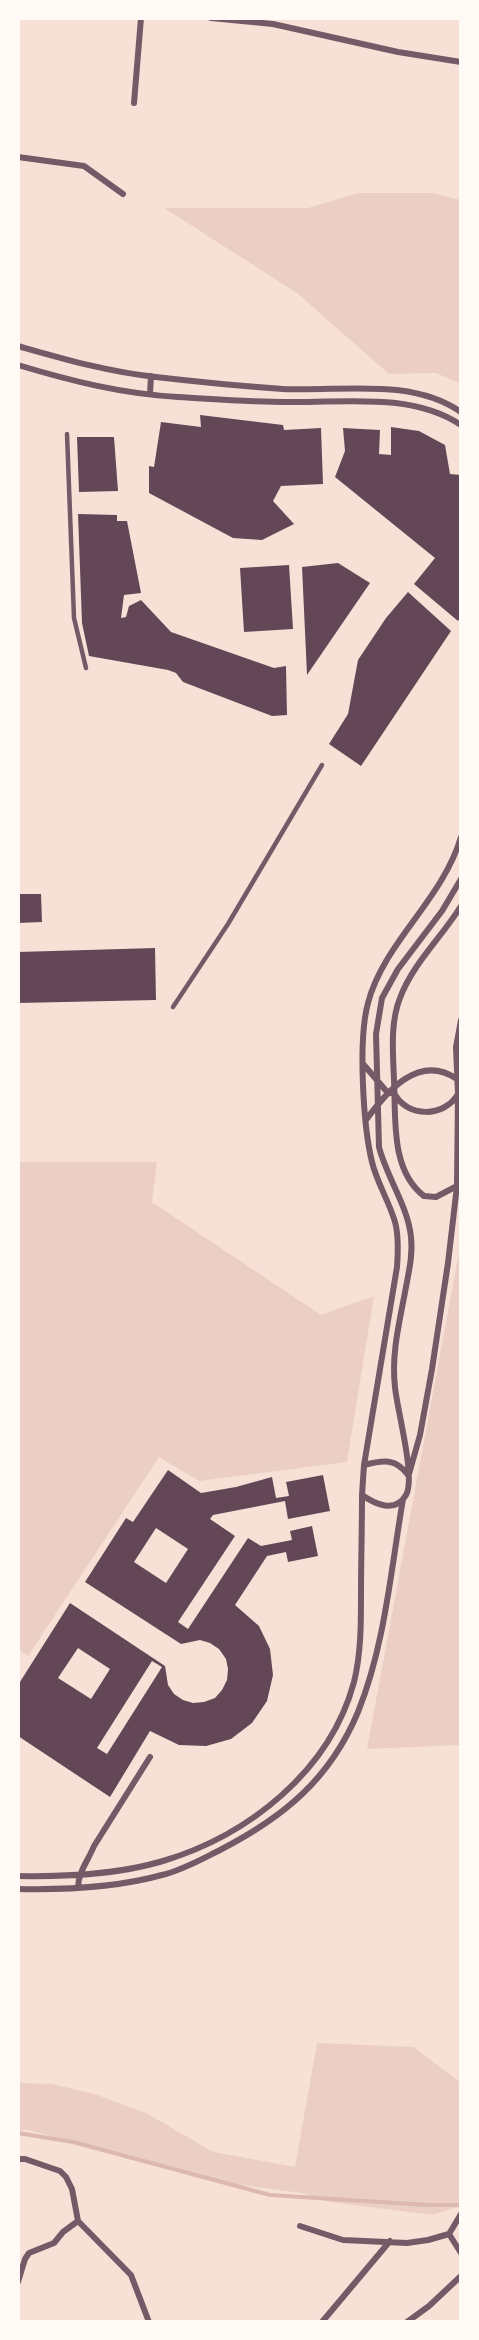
<!DOCTYPE html>
<style>
body{margin:0}
#map{position:relative;width:479px;height:2340px;overflow:hidden;background:#f7e1d7;font-family:"Roboto Condensed",sans-serif}
canvas{display:block}
.frame{position:absolute;inset:0;border:20px solid #fffaf5;pointer-events:none}
</style>
<div id="map">
<canvas width="479" height="2340"></canvas>
<div class="frame"></div>
</div>
<script>
const c = document.querySelector('canvas').getContext('2d');
c.lineJoin = 'round';
function fill(path, color) { c.fillStyle = color; c.fill(path, 'evenodd'); }
function strokePath(path, color, width, dash) { c.strokeStyle = color; c.lineWidth = width; c.lineCap = dash ? 'butt' : 'round'; c.setLineDash(dash || []); c.stroke(path); }
fill(new Path2D(`
 M358,193H432L461,200V384L436,373L389,374L297,293L164,208H308Z
 M18,1162H157L152,1202L321,1315L374,1296L347,1462L199,1481L159,1457L28,1656L18,1649Z
 M461,1241V1745L367,1749Z
 M317,2043L414,2047L461,2083V2206L432,2215L330,2202L301,2193L235,2184L28,2130L18,2131V2083L52,2084L95,2094L148,2114L213,2152L295,2167Z`), '#ebcfc5');
strokePath(new Path2D(`
 M18,2133L73,2142L270,2195L428,2205H461`), '#dcb8b0', 4);
fill(new Path2D(`
 M200,415L283,425L284,430L321,428L323,484L281,486L273,501L294,524L262,540L233,538L149,493V466L154,467L161,422L201,427Z
 M391,427L419,431L445,445L450,474L461,475V616L458,621L414,584L435,558L335,477L345,451L343,428L380,430L379,454L391,455Z
 M77,437H114L118,491L79,492Z
 M78,514L117,515V521H127L141,593L124,595L121,618L126,617L129,606L141,600L171,632L274,668L286,666L287,715L272,716L183,682L176,673L168,670L89,656L82,623Z
 M338,563L370,583L307,675L302,567Z
 M289,565L293,629L244,632L240,568Z
 M408,592L451,631L361,766L329,744L348,714L358,660L386,618Z
 M18,894H41L42,922L18,923Z
 M155,948L156,1000L18,1003V952Z
 M168,1470L201,1493L236,1487L272,1477L276,1498L289,1496L286,1482L323,1475L330,1511L288,1519L285,1501L213,1515L210,1519L235,1536L178,1622L188,1629L248,1538L261,1546L292,1540L290,1531L312,1526L318,1556L288,1562L286,1552L267,1556L235,1605L259,1626L270,1649L273,1675L267,1701L252,1723L231,1739L206,1746L179,1745L150,1731L110,1797L18,1736V1685L70,1603L165,1666L168,1685L174,1694L183,1700L193,1703L204,1702L215,1698L222,1690L227,1680L228,1669L226,1659L219,1649L210,1643L200,1640L181,1644L85,1582L126,1518L133,1522ZM156,1528L188,1549L166,1583L134,1562ZM78,1648L110,1669L91,1699L58,1678ZM152,1661L162,1667L107,1754L97,1748Z`), '#644757');
strokePath(new Path2D(`
 M67,434L74,618L86,668
 M173,1007L228,924L322,765`), '#755966', 4.5);
strokePath(new Path2D(`
 M211,18L273,24L398,52L461,62
 M134,103L141,18
 M18,157L84,166L123,194
 M18,346C64,359 108,372 156,377C198,382 241,386 283,389C341,392 410,377 461,412
 M18,365C71,381 123,394 178,397C215,399 251,402 288,402C344,403 411,392 461,425
 M150,394L151,376
 M364,1065L388,1093H394C407,1118 444,1118 458,1094
 M366,1120C387,1091 419,1053 457,1079
 M457,1186L436,1197L424,1196C390,1170 396,1117 394,1080C393,1053 390,1023 400,998C413,963 442,937 461,906
 M364,1465L397,1267C398,1253 399,1236 395,1222C389,1201 377,1183 372,1162C363,1125 358,1039 368,1003C384,942 442,901 461,837
 M409,1474L420,1435L432,1369L448,1263L457,1186L458,1094L456,1047L461,1020
 M408,1475C396,1458 383,1460 364,1465L362,1495C375,1504 395,1514 406,1495C416,1477 397,1410 395,1387C391,1353 400,1320 406,1287C409,1271 413,1254 411,1237C408,1206 387,1178 379,1147L376,1034L382,998L398,969L442,911L461,879
 M18,1876C66,1877 116,1875 163,1861C249,1835 330,1771 354,1682C361,1654 361,1624 361,1595C361,1562 362,1529 362,1495
 M78,1888C78,1872 88,1861 94,1846L150,1757
 M18,1889C66,1890 115,1888 162,1875C183,1870 202,1859 220,1850C284,1817 330,1779 358,1712C385,1645 391,1569 403,1499
 M18,2159H25L60,2171L66,2177L72,2189L78,2221L131,2275L149,2322
 M300,2226L343,2240L407,2243L428,2240L449,2234L461,2214
 M449,2234L461,2253
 M18,2282L25,2259L29,2253L54,2243L63,2232L78,2221
 M322,2322L390,2241
 M407,2322L429,2306L461,2276`), '#755966', 6);
</script>
